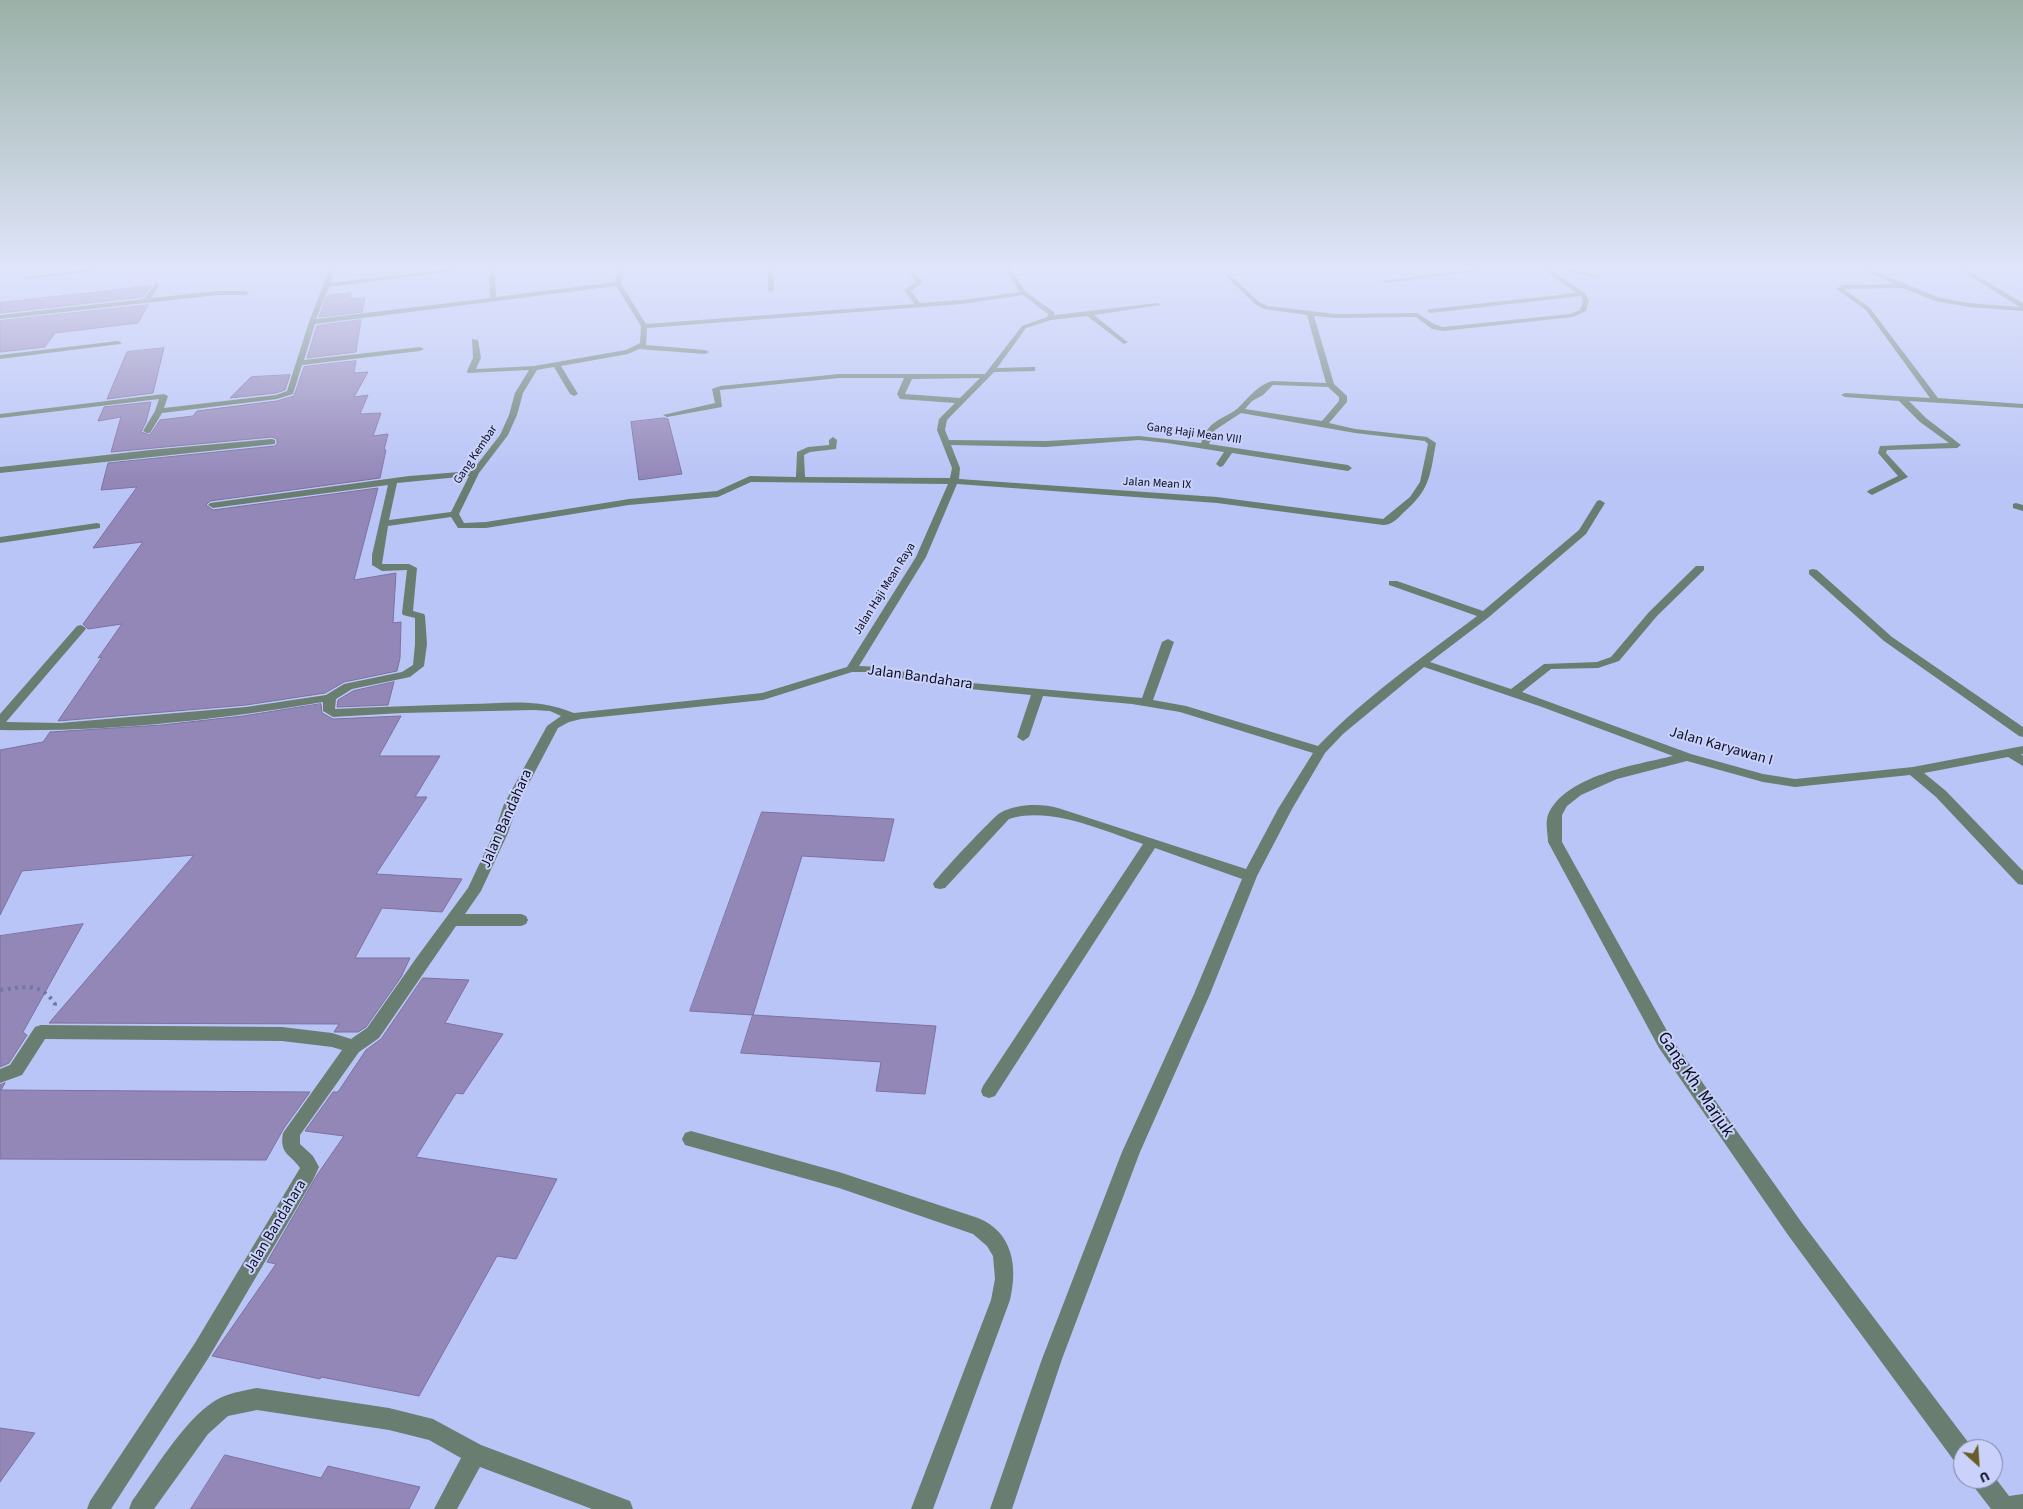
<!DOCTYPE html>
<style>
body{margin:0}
#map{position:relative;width:2023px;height:1509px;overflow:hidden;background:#bac5f7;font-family:"Source Sans 3",sans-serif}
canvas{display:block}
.north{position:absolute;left:1953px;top:1439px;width:50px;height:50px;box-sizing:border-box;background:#cad2fb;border:1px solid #7d83a3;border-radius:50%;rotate:154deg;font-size:14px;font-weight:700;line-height:20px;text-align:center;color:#0a0d1e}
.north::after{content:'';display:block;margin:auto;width:18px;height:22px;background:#6a5d2a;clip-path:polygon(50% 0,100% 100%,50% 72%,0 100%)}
</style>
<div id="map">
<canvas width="2023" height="1509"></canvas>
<div class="north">U</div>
</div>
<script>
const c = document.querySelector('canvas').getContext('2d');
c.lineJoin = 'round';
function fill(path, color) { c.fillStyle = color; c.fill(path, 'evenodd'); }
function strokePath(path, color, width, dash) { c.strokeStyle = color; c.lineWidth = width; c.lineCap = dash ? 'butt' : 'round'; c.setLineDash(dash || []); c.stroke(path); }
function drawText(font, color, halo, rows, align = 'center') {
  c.font = font + ' "Source Sans 3",sans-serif'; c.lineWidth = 4; c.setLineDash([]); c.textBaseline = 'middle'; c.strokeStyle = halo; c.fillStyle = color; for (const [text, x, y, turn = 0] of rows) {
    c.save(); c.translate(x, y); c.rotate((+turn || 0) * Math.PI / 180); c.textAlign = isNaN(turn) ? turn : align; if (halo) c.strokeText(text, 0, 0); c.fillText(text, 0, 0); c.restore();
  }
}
const building = new Path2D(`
 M151,286L143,297L0,313V303Z
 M351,293L350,299L365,298L362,312L319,317L327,296Z
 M148,305L138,323L55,333L45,347L0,352V321Z
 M361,320L356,352L307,358L317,326Z
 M164,348L153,393L107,399L127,352Z
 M356,361L354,373L368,372L354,397L368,395L360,414L381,413L373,436L388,434L384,450H386L380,478L210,501L206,505L213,510L378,488L354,580L396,573L393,623L401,622L400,658L397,671L344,682L325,693L246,705L58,721L102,657L98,658L122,624L88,629L83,624L143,542L93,548L137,487L101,490L108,463L275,446L277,444V439L272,437L111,452L121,417L98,421L104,407L151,402L146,422L141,432L150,435L160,420L193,416L197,411L277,401L294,396L304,367Z
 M290,375L285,390L276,393L230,398L251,377Z
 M664,418L668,419L682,474L639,480L631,422Z
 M394,682L388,705L337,707L338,700L353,691Z
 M321,704L322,713L333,719L401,716L379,756H440L415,797H427L376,874L462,879L442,912L382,908L355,958H410L401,977L366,1027L358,1032H334L339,1024L49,1023L194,855L22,871L0,915V750L43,742L50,732L162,725L243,716Z
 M762,812L894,819L884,861L802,856L753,1015L690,1011Z
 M83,924L23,1032L27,1035L9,1063L0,1067V936Z
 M423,978L469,980L445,1023L503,1034L463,1094L456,1093L416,1157L557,1179L516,1259L497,1256L419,1396L321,1377L320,1379L212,1356L276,1264L267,1262L317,1175L344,1136L305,1131L333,1092H338L366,1050L381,1039Z
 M753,1015L936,1026L925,1094L876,1091L881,1062L741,1053Z
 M5,1083L1,1090L310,1092L284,1128L266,1160L0,1159V1085Z
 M0,1428L35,1433L0,1482Z
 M225,1455L321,1478L328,1466L420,1487L409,1509H191Z`);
fill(building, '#9387b8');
strokePath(building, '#7c719f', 1);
strokePath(new Path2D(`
 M0,990C24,987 40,981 55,1004L54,1010`), '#71799d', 4, [3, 4.5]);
fill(new Path2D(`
 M106,267H128L27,279L24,277Z
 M330,267H336L330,283L464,267H484L329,287L316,319L490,298L489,267H495L496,297L615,282L619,267H625L621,284L646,324L914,304L904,290L916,282L904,267H909L923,282L911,291L920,303L962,300L1020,292L1004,267H1010L1026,292L1054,312V315L1158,303L1161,305L1094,315L1126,341L1128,342L1124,344L1087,316L1051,320L1026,328L997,368L1032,367H1035V371L994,372L947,420L945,430L949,440L1046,441L1139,436L1201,443C1203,438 1205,433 1208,429C1215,419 1229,416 1238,408C1247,399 1259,384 1272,381L1326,383L1307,315L1264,309L1255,304L1226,276L1228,273L1259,302L1268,306L1336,314L1417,313L1434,324L1443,327L1570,314L1580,310L1583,301L1581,296L1430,313L1427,311L1430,309L1577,293L1539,267H1546L1585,293L1589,301L1586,311L1573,317L1443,331L1432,329L1416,317L1336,318L1314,316L1334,384L1347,396V402L1329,423L1355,429L1427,437L1436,443C1430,476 1430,490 1403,513C1397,519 1392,525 1383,525L1217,503L957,484L926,557L859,666C889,666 919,676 949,681L1142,698L1162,642L1168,639L1174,642L1153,700L1186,706L1318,746C1365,697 1423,657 1477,616L1389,585V581H1397L1483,611L1579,530L1597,501L1600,500L1605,503L1586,534L1489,617L1430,662L1511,689L1544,664L1597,662L1611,657L1649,612L1696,566H1704V570L1657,616L1619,661L1598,668L1551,669L1522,692L1691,754L1763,774L1795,779L1913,767L2023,746V754H2021L2023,756V766L2008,757L1924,773L1946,791L2023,871V885L2018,884L1936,797L1910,775L1795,787L1763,782L1687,761L1617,779L1581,795L1567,806L1562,815V842L1671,1038L1802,1223L1971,1446L1972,1449H1963V1465L1955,1462L1788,1235L1659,1048L1548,842C1548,834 1545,823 1548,815C1565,775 1636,765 1673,756L1542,707L1424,667L1343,734L1325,753L1292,809L1257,876L1210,994L1140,1152L1062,1359L1012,1509H990L1042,1359L1122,1152L1194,994L1242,879L1155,848L995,1096L989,1098L983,1096L981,1091L983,1086L1143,844C1103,831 1051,806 1009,819L945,888L940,889L935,888L933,884C938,876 993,817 1000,813C1015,804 1041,803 1058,808L1246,869L1278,809L1313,753L1180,712L1132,704L1043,696L1029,737L1023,741L1017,737L1031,695L949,687L922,683L877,672H852L763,700L581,719L569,722L558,728L518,804L508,833L481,891L465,914H521L526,916L528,920L526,924L521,926H456L379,1038L359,1052L300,1135V1144L313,1156L319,1167L313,1180L209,1357L111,1509H87L90,1501L195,1343L300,1168C291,1154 279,1155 283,1133L342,1050L332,1047L282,1041L45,1039L22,1075L0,1083V1069L10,1065L35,1027L41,1025L282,1027L332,1033L351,1039L367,1028L417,957L468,888L494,833L504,804L547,726L561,716L550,711L534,710L402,713L333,717L323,711V702C217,720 108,732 0,730V714L77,626L81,625L86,628L85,630L6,722L60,723L246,707L326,695L344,684L402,672L413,665L415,644V618L403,615L402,613L407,570L382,571L372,565V555L388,485L213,508L208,505L210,503L409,476L472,471L500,435L509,415L515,393L529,370L468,373L467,371L473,358L472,339L478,340L481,358L476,369L534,366L626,350L640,343L641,326L616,286L315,324L304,360L420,347L424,349L420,351L302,365L293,394L277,399L162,413L150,433H147L143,431L155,411L159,399L0,418V414L164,394L168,396L164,408L276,395L287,391L309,322ZM1023,295L1048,314L1047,317L1022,326L985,374H839L720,386L712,389L715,403L663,415L667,417L722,407L720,390L839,378H904L897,394L900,399L955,403L939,419L937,430L952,468L950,478L805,477L804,455L810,452L836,449L837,440L833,437L829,440V445L808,447L797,452L796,477L750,476L717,491L629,499L486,522L464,523L459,514L479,473L508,435L517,415L523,393L537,370L554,367L570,394L574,396L578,394L561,366L628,354L639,349L705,354L709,352L705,350L646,345L647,328L962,304ZM980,378L960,398L905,394L912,379ZM1273,385L1328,387L1339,397V401L1322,421L1245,409L1252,401L1263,395ZM1241,413L1355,433L1425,441L1428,444L1420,482L1410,497L1383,519L1217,497L959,479L960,468L951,445L1046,447L1139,440L1167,443L1224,452L1216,464L1220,467L1223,466L1232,453L1348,471L1352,468L1348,465L1209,444L1215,430ZM469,476L451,512L389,520L397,483ZM751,482L948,484L916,557L847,667L762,693L574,713C538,698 507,703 469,704C424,705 380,707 335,709L336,699L352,689L410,677L424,666L427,644L425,616L424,614L413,611L417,568L409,564H382L388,526L451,517L458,528H486L629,505L718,497Z
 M768,267H774V290L771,292L768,290Z
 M1490,267H1510L1386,283L1383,281Z
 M1549,267H1562L1600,276L1597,278Z
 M1857,267H1865L1937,297L1968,303L2020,307L1955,267H1962L2023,303V311L1968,307L1935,301L1903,288L1844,289L1870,308L1938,398L2023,404V408L1909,401L1926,418L1961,445L1957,448L1887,450L1886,453L1908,477L1872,495L1867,492L1869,490L1898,476L1878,453L1880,446L1949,443L1920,422L1899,401L1845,397L1841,395L1845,393L1930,398L1866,310L1836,289L1843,285L1895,284Z
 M2019,267H2023V269L2020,268Z
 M156,283L159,285L151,298L218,291H246L249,293L246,295H218L0,319V315L144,299Z
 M118,341L122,343L120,344L0,359V355Z
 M272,439L275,440V444L0,473V467L150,450Z
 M2016,503L2023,505V511L2013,508V504Z
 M97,523L100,524V528L0,543V537Z
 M1813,569L1817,570L1892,637L2023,727V737L2019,736L1884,641L1809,574V570Z
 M691,1131L839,1172L978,1218C1013,1232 1018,1267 1010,1300L933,1509H911L991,1300L995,1279L993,1256L987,1246L973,1234L839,1188L685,1145L682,1139L685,1133Z
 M257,1388L389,1408L433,1419L481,1445L630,1501L633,1509H592L480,1467L457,1509H434L461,1458L429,1440L389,1430L257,1410L228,1416L208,1434L154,1509H129L132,1501C154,1471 182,1423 213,1402C226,1393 242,1391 257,1388Z
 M1993,1475L2009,1496L2023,1494V1509H1991L1974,1487L1971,1479H1993Z`), '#697e70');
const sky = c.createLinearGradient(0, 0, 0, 478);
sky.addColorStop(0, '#9ab1a7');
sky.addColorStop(0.56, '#e0e5fb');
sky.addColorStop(1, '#e0e5fb00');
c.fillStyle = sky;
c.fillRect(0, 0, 2023, 478);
drawText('12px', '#0a0d1e', '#cad2fb', [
 ["Gang Haji Mean VIII",1194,434,8],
 ["Gang Kembar",476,455,-56],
 ["Jalan Mean IX",1157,484,3],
 ["Jalan Haji Mean Raya",885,589,-58]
]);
drawText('15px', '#0a0d1e', '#cad2fb', [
 ["Jalan Bandahara",920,678,8],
 ["Jalan Karyawan I",1721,747,16],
 ["Jalan Bandahara",507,819,-66],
 ["Jalan Bandahara",276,1227,-59]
]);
drawText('18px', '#0a0d1e', '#cad2fb', [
 ["Gang Kh. Marjuk",1695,1085,56]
]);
</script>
